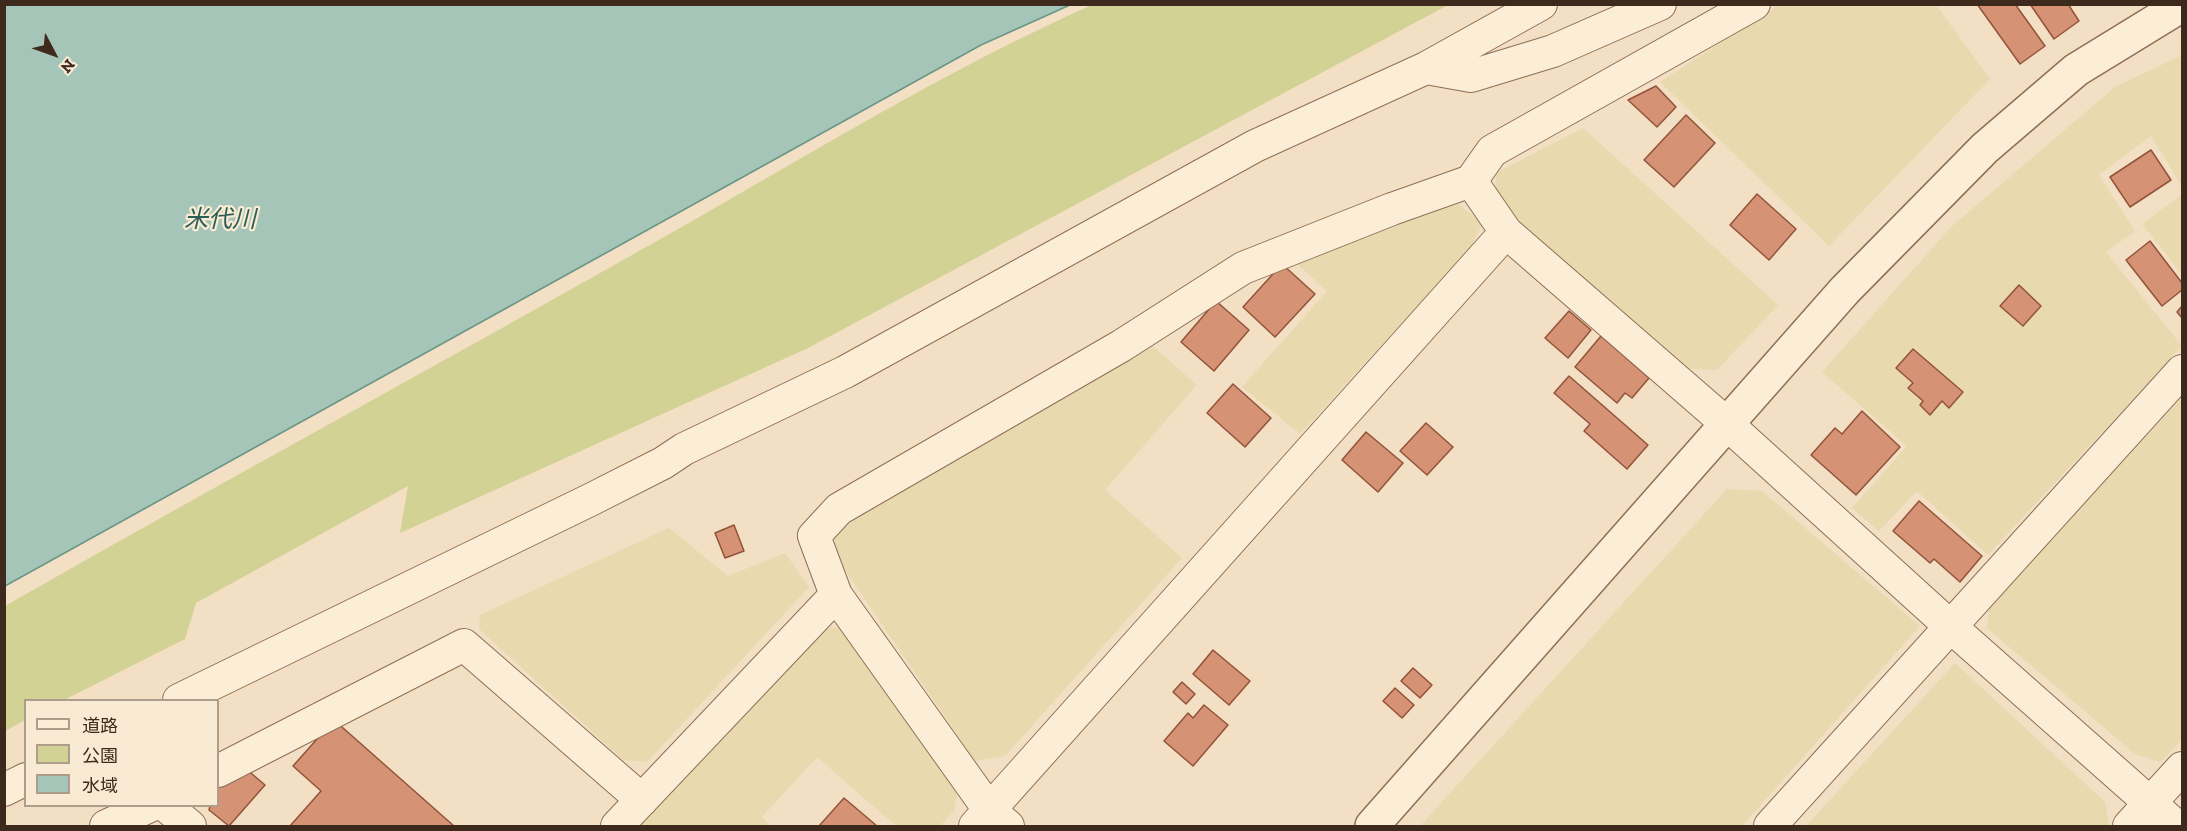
<!DOCTYPE html>
<meta charset="utf-8">
<style>
body{margin:0}
#map{position:relative;width:2187px;height:831px;overflow:hidden;background:#f3dfc3;font-family:"Zilla Slab","Noto Sans JP",serif}
canvas{display:block}
.frame{position:absolute;inset:0;border:6px solid #3e291d;pointer-events:none}
.legend{position:absolute;left:24px;top:699px;width:195px;height:108px;box-sizing:border-box;background:#f9ead3;border:2px solid #ae9d8a;margin:0;padding:8px 10px;list-style:none;font-size:18px;color:#3e291d}
.legend li{display:flex;align-items:center;gap:12px;height:30px}
.legend b{width:30px;border:2px solid #ae9d8a}
.north{position:absolute;left:24px;top:24px;width:60px;height:60px;-webkit-text-stroke:4px #f9ead3;paint-order:stroke;rotate:131deg;font-size:16px;font-weight:700;line-height:24px;text-align:center;color:#3e291d}
.north::after{content:'';display:block;margin:auto;width:21px;height:27px;background:#3e291d;clip-path:polygon(50% 0,100% 100%,50% 72%,0 100%)}
</style>
<div id="map">
<canvas width="2187" height="831"></canvas>
<div class="frame"></div>
<ul class="legend">
<li><b style="height:8px;background:#fcedd7"></b>道路</li>
<li><b style="height:16px;background:#d2d295"></b>公園</li>
<li><b style="height:16px;background:#a5c5b8"></b>水域</li>
</ul>
<div class="north">N</div>
</div>
<script>
const c = document.querySelector('canvas').getContext('2d');
c.lineJoin = 'round';
function fill(path, color) { c.fillStyle = color; c.fill(path, 'evenodd'); }
function strokePath(path, color, width, dash) { c.strokeStyle = color; c.lineWidth = width; c.lineCap = dash ? 'butt' : 'round'; c.setLineDash(dash || []); c.stroke(path); }
function drawText(font, color, halo, rows, align = 'center') {
  c.font = font + ' "Zilla Slab","Noto Sans JP",serif'; c.lineWidth = 4.5; c.setLineDash([]); c.textBaseline = 'middle'; c.strokeStyle = halo; c.fillStyle = color; for (const [text, x, y, turn = 0] of rows) {
    c.save(); c.translate(x, y); c.rotate((+turn || 0) * Math.PI / 180); c.textAlign = isNaN(turn) ? turn : align; if (halo) c.strokeText(text, 0, 0); c.fillText(text, 0, 0); c.restore();
  }
}
fill(new Path2D(`
 M1780,4L1936,5L1990,79L1829,246L1660,82Z
 M2182,55V186L2151,136L2099,175L2135,231L2106,252L2182,346L1988,555L1917,491L1879,531L1852,508L1907,446L1822,372L1951,227L2115,87Z
 M1583,128L1778,305L1717,370L1690,369L1523,226L1495,195L1496,173Z
 M2182,194V274L2142,224Z
 M1458,204L1483,223L1470,248L1300,434L1242,387L1327,291L1294,261Z
 M1148,342L1197,385L1105,490L1182,558L1005,756L975,761L832,551L837,525Z
 M2182,398V739L2161,762L2135,754L1987,628L1989,606Z
 M1727,489L1762,491L1920,626L1742,826H1420Z
 M669,528L728,576L785,553L809,587L647,762L623,760L479,629L480,615Z
 M819,627L843,628L957,791L954,811L940,826H896L817,757L762,817L771,826H632Z
 M1955,663L2105,802L2109,825L2107,826H1806Z`), '#e9d9af');
fill(new Path2D(`
 M1092,5H1448L808,348L400,533L408,486L196,603L185,639L64,700H26L25,720L5,731V606C224,481 445,361 664,237C806,157 943,71 1092,5Z`), '#d2d295');
const water = new Path2D(`
 M5,4H1070V5L981,45L5,586Z`);
fill(water, '#a5c5b8');
strokePath(water, '#6b9586', 1.5);
const building = new Path2D(`
 M1977,4H2015L2045,46L2020,64Z
 M2030,4H2068L2079,21L2054,39Z
 M1656,86L1676,107L1657,127L1628,100Z
 M1686,115L1715,143L1674,187L1644,160Z
 M2151,150L2171,180L2130,207L2110,177Z
 M1757,194L1796,229L1769,260L1730,225Z
 M2150,241L2182,283V290L2162,306L2126,260Z
 M1282,264L1315,294L1275,337L1243,307Z
 M2019,285L2041,306L2023,326L2000,306Z
 M1216,301L1249,330L1214,371L1181,342Z
 M2182,306V318L2177,312Z
 M1569,311L1591,330L1568,358L1545,338Z
 M1601,336L1649,378L1632,398L1625,393L1617,403L1575,367Z
 M1913,349L1963,392L1949,408L1942,401L1930,415L1920,405L1923,401L1908,388L1913,383L1896,368Z
 M1569,376L1648,445L1627,469L1584,431L1590,424L1554,393Z
 M1233,384L1271,418L1245,447L1207,413Z
 M1862,411L1900,447L1856,495L1811,455L1835,428L1842,434Z
 M1426,423L1453,447L1427,475L1400,451Z
 M1366,432L1403,463L1378,492L1342,460Z
 M1919,501L1982,556L1960,582L1934,559L1930,563L1893,531Z
 M734,525L744,551L725,558L715,533Z
 M1213,650L1250,681L1229,705L1193,674Z
 M1413,668L1432,685L1420,698L1401,681Z
 M1182,682L1195,694L1186,704L1173,692Z
 M1395,688L1414,705L1402,718L1383,701Z
 M1204,705L1228,725L1193,766L1164,741L1188,713L1193,718Z
 M334,720L454,826H290L321,791L293,766Z
 M245,768L265,785L229,826L209,810L210,806H218V786Z
 M844,798L877,826H819Z`);
fill(building, '#d59275');
strokePath(building, '#91533a', 1.5);
const minor = new Path2D(`
 M1426,68L1471,76L1553,51L1660,4
 M1471,181L1506,232L1726,423L1951,627L2176,826
 M179,700L592,499L663,463L684,449L845,372L1255,146L1426,68L1541,4
 M218,771L464,645L642,800
 M4,790L26,779
 M166,806L190,826
 M106,826L150,806
 M617,826L836,595
 M975,826L1506,232
 M1008,826L990,811L836,595L814,536L839,509L1121,346L1243,268L1392,209L1471,181L1492,151L1754,4
 M1770,826L2182,371
 M2129,826L2182,768`);
const tertiary = new Path2D(`
 M1372,826L1845,290L1985,148L2076,70L2182,5`);
strokePath(minor, '#8f6f57', 34);
strokePath(tertiary, '#8f6f57', 36);
strokePath(minor, '#fcedd7', 32);
strokePath(tertiary, '#fcedd7', 33);
drawText('italic 24px', '#2b5f56', '#f9ead3', [
 ["米代川",220,220]
]);
</script>
